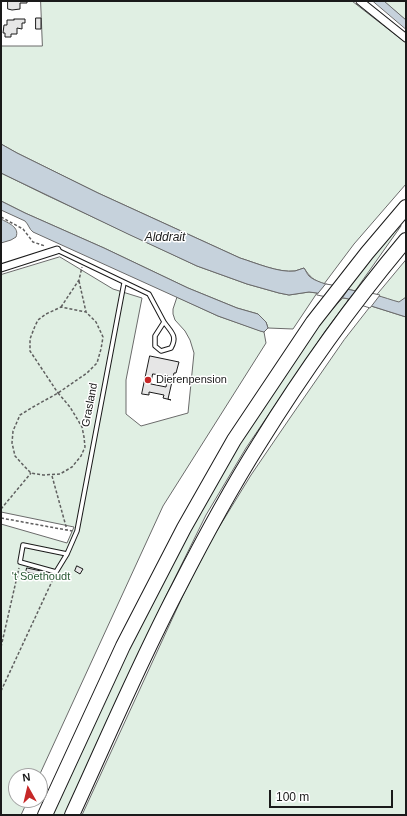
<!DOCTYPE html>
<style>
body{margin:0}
#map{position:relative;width:407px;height:816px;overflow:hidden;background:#fff;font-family:Arial,sans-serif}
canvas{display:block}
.frame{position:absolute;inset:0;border:2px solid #1a1a1a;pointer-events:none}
.north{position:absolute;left:8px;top:768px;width:40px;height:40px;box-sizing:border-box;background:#fff;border:1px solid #a3a3a3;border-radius:50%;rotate:352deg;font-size:11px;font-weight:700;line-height:16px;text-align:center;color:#1a1a1a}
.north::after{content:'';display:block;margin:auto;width:14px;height:18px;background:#c62828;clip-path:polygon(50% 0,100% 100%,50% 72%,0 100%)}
.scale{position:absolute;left:269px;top:790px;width:124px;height:18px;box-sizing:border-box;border:2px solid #1a1a1a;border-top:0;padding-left:5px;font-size:12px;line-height:14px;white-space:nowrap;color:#1a1a1a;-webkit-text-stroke:3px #fff;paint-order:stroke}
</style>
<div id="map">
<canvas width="407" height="816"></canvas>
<div class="frame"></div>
<div class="north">N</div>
<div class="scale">100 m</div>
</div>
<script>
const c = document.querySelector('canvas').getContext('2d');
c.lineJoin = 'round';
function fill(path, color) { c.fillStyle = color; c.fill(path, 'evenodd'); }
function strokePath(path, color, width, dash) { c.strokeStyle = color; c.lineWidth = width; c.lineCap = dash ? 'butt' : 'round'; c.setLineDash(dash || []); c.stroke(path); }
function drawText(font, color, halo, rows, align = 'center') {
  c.font = font + ' Arial,sans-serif'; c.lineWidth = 3; c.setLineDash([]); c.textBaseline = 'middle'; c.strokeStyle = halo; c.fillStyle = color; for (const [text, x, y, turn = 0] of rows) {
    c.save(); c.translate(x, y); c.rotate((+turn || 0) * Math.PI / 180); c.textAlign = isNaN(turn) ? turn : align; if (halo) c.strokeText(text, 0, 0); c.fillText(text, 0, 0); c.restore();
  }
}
const green = new Path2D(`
 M41,1H352L406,43V184L354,244L324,284C313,280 310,277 304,268C301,269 298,270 295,271C279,273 256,263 240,258L98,193L17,153L1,144V46H42Z
 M384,1H406V20Z
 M1,173L46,195L197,266L247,284L279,293L289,295L309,292L317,293L293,329L268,328L266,322L258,314L237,308L188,288L104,248L25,213L1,201Z
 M401,226L355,291L344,288L387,238Z
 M60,257L113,289L142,298L126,380V414L141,426L188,413L194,353L190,340L185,331L175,320L173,314V309L177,297L218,316L264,332L266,343L163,506L39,776H16V800H28L21,815H1V524L67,543L74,527L1,512V275Z
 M406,260V297L400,303L388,300L377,295Z
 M343,298L349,299L326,330L246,448L206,515L165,598L66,815H51L136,629L239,442L314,330Z
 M371,306L406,317V815H82L185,591L213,537L251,475L292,415L344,340Z`);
fill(green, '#e0efe3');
strokePath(green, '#6a6a6a', 1);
const water = new Path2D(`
 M373,1H384L406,20V29Z
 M1,144L17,153L98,193L240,258C256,263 279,273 295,271C298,270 301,269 304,268C306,271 307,274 309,276C319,286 361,291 375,295C384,297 391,300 399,302L406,297V317L349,299L317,293L309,292L289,295L279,293L247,284L197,266L128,234L1,173Z
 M1,201L25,213L104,248L188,288L237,308L258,314L266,322L268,328L264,332L260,331L218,316L33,232C29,229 29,225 25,221L1,210Z
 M1,219C8,223 20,227 16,237L11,240L1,243Z`);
fill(water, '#c6d2dc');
strokePath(water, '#6a6a6a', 1);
const pier = new Path2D(`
 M326,284L349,288L341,300L317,295Z
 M357,290L380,295L370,308L348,301Z`);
fill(pier, '#fff');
strokePath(pier, '#6a6a6a', 1);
const building = new Path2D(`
 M8,1H27V3H20V9L12,10L8,9Z
 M36,18H41V29H36Z
 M14,19H25V23H22V29L17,28V34H11V37H5V33H3L4,25H7V20H14Z
 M150,356L179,362L176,373H174L168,399L171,400L163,398L164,395L149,392V395L142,394ZM153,374L168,376L166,387L151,384Z
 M77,566L83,569L80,574L75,571Z
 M27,568L41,571L40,575L26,572Z`);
fill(building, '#e6e6e6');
strokePath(building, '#1a1a1a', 1);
const lane = new Path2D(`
 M57,250L149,294L164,322L155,336V346L161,351L171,348C178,336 171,332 164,322
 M67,554L56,572L20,562L23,545L67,554L77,531L124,283`);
const street = new Path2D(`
 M360,1L406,38
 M1,268L57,250`);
const highway = new Path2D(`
 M45,815L123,646L184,528L234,440L313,322L367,253L406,207
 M72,815C107,739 140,661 179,587C204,538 230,490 259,444C303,373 353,303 406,240`);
strokePath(lane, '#1a1a1a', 5.5);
strokePath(street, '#1a1a1a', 9);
strokePath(highway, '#1a1a1a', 16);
strokePath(new Path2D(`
 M1,217L23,229L33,242L45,246
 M79,281L86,312
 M61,307L79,280L82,267
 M58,393L70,407L82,427L84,437L85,447L81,456L72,467L60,474L43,475L31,473L24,466L15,456L12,443L13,431L20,415L33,407L58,393L87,373L97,363L101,349L103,337L96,322L86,312L61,307L46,314L38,320L35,326L30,339V351L58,393
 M52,476L67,530
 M1,509L31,473
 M1,518L72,531
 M1,647L19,568
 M1,691L54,577`), '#5f5f5f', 1.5, [3, 2]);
strokePath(lane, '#fff', 3.5);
strokePath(street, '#fff', 7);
strokePath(highway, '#fff', 14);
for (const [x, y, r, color] of [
 [148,380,4,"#c62828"]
]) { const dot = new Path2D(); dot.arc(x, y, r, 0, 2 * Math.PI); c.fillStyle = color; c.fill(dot); strokePath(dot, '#fff', 1.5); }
drawText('11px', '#1a1a1a', '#fff', [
 ["Dierenpension",156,380]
], 'left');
drawText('11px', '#1a1a1a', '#fff', [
 ["Grasland",90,405,-79]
]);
drawText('11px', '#2b5a34', '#fff', [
 ["'t Soethoudt",41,577]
]);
drawText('italic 12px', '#1a1a1a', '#fff', [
 ["Alddrait",165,238]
]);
</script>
